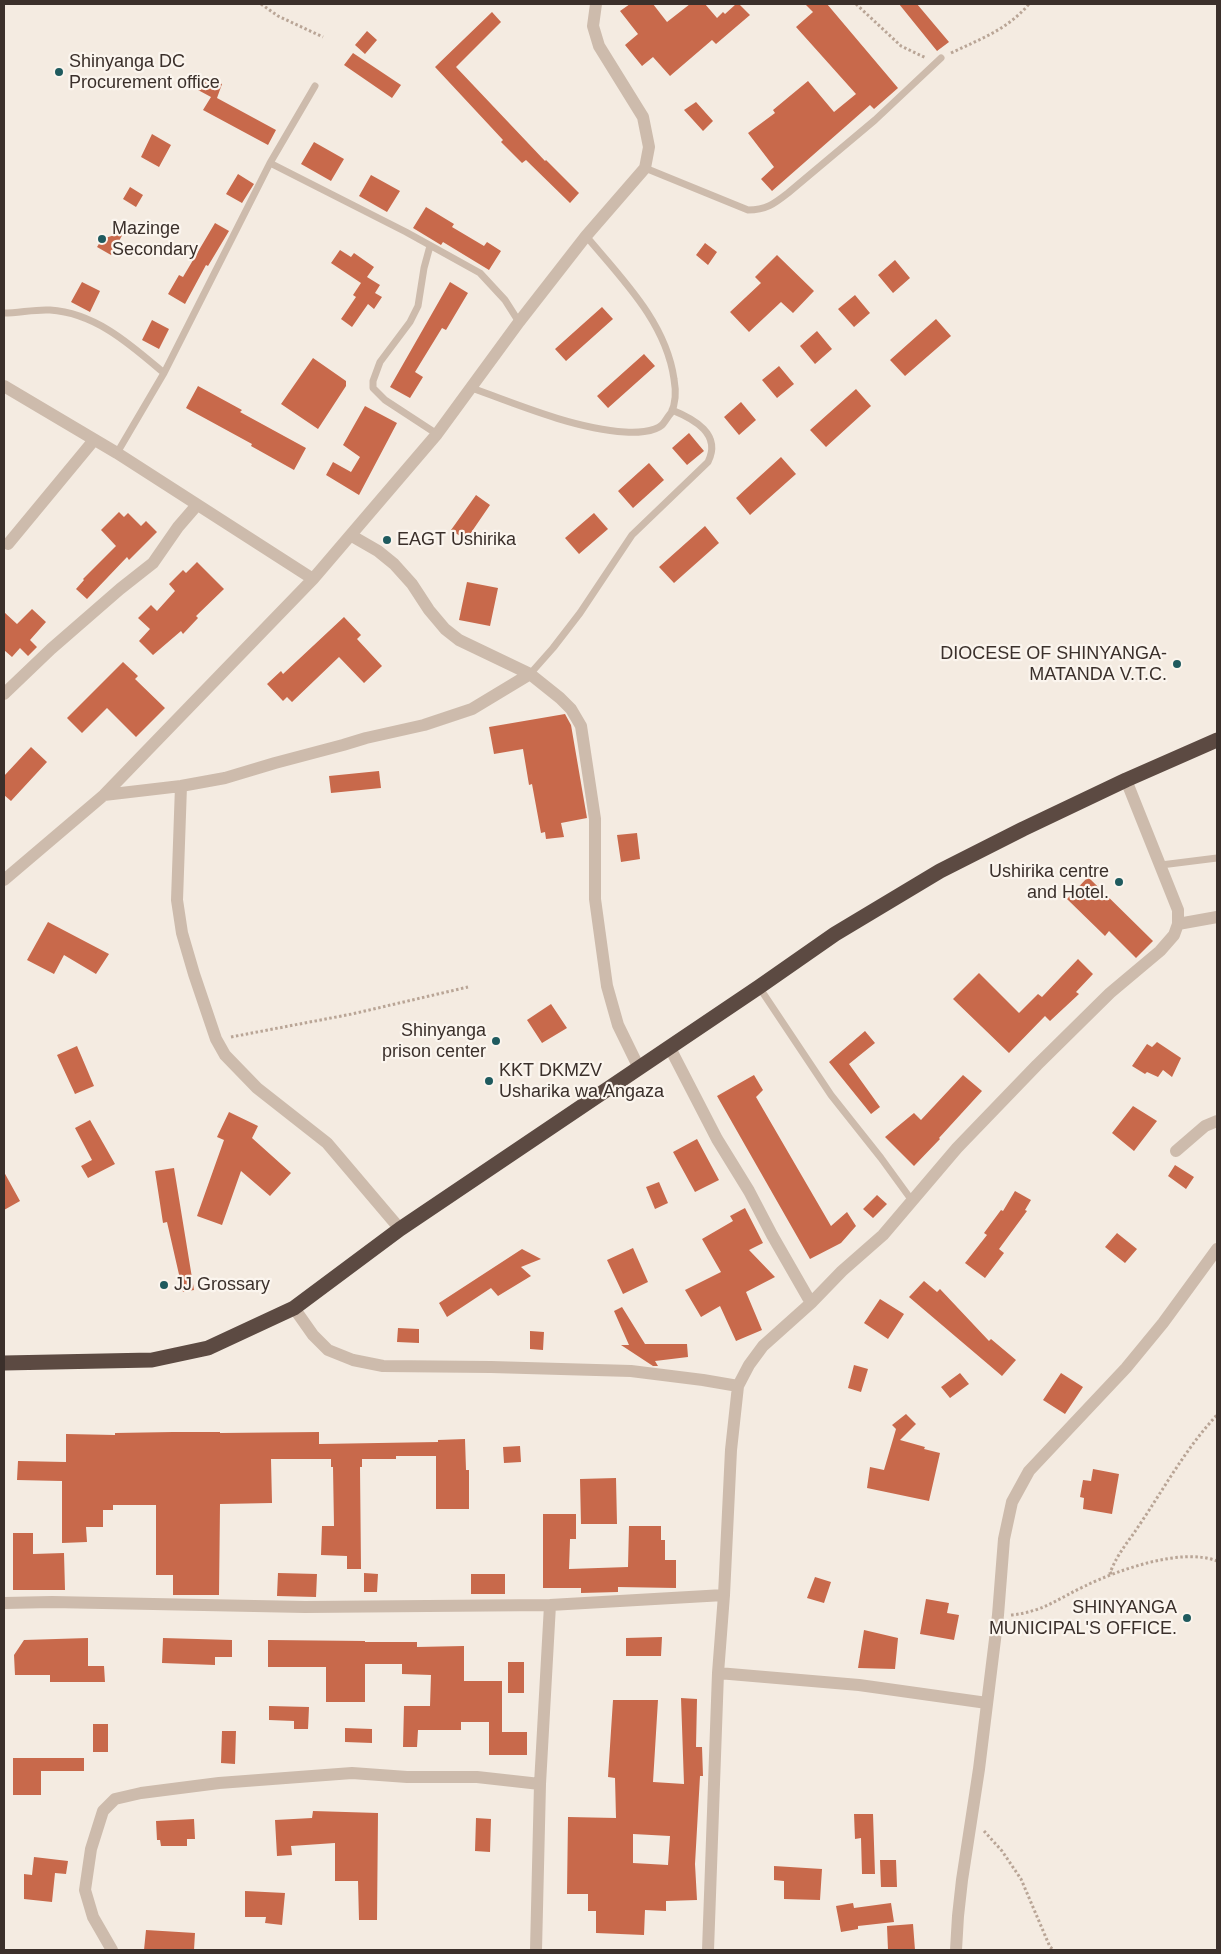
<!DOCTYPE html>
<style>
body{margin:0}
#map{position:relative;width:1221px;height:1954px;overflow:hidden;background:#f4ebe1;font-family:Arial,sans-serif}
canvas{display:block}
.frame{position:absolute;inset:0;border:5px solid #3b302b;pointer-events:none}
</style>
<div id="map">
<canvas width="1221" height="1954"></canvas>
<div class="frame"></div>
</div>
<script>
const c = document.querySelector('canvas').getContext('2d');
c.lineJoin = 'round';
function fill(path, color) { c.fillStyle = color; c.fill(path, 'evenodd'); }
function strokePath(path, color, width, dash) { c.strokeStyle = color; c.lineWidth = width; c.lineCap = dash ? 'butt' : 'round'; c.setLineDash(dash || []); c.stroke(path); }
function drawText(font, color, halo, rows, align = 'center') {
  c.font = font + ' Arial,sans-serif'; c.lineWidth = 4.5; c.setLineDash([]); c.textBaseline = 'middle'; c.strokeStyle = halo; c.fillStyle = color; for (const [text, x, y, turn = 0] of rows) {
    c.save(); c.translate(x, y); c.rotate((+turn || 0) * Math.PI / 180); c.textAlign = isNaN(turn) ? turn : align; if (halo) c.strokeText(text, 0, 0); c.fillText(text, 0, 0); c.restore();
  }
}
fill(new Path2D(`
 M630,4H653L667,22L690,4H705L717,18L723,12L725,14L736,4H739L750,15L716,44L712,40L670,76L653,57L642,66L625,45L638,34L620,11Z
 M805,4H827L898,88L874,109L870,105L772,191L761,179L774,167L748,133L775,113L773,110L808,81L834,112L856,94L796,27L813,12Z
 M899,4H917L949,42L937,51Z
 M492,12L501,22L456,67L545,161L546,160L579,193L570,203L526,160L522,163L501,142L503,140L435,67Z
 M367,31L377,40L365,54L355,45Z
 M353,53L401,85L392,98L344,65Z
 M206,76L222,84L217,98L276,130L268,145L203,110L211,97L198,90Z
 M696,102L713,121L703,131L684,110Z
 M152,134L171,145L159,167L141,157Z
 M314,142L344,159L331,181L301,164Z
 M238,174L254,184L242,203L226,194Z
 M371,175L400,191L387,212L359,196Z
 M130,187L143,195L136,207L123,199Z
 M426,207L454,224L452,227L484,246L487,242L501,251L489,270L443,242L441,245L413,228Z
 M215,223L229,231L208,266L206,265L185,304L168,294L179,275L183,277Z
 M124,232L111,255L97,247L102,239Z
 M705,243L717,252L708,265L696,255Z
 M340,250L351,257L354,253L374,267L367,277L380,285L375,293L382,297L374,309L368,304L352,327L341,319L356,297L353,295L361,283L331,263Z
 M777,255L814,291L793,313L781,302L749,332L730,312L761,283L755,277Z
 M895,260L910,278L893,293L878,275Z
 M82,282L100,291L90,312L71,302Z
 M450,282L468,293L446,330L442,328L415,372L423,377L410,398L390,387Z
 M855,295L870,313L854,327L838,309Z
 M602,307L613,319L566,361L555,349Z
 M936,319L951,336L905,376L890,360Z
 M152,320L169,329L159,349L142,340Z
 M817,331L832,349L815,364L800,346Z
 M644,354L655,366L608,408L597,396Z
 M313,358L346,381V386L318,429L281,404Z
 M779,366L794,384L777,398L762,380Z
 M198,386L242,410L240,412L306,448L294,470L251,446L252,444L186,408Z
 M856,389L871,406L826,447L810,430Z
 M741,402L756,420L739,435L724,417Z
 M365,406L397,423L359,495L326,475L333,462L351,472L360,457L343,445Z
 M689,433L704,451L687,465L672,448Z
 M781,457L796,474L750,515L736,498Z
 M649,463L664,480L633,508L618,491Z
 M476,495L490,505L466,540L451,530Z
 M119,512L124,517L128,513L141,526L146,521L157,532L129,560L127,557L87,599L76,589L84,580L83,579L116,546L101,530Z
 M594,513L608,529L579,554L565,538Z
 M705,526L719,543L674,583L659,567Z
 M197,562L224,589L196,616L198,618L183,634L181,631L153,655L139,641L150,629L138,618L151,605L157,611L175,591L169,584L183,570L186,573Z
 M467,582L498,588L490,626L459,620Z
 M32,609L46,622L30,640L37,647L28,656L20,648L12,657L4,650V612L17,624Z
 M344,617L361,635L357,639L382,666L364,683L339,657L292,702L287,697L283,701L267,684L281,671L283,674Z
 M123,662L138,676L135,679L165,708L136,737L107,708L82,733L67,718Z
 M565,714L571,725L587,818L561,823L564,837L546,839L545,832L541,833L532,784L529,785L523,749L494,754L489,727Z
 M31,747L47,762L11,801L4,795V776Z
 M379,771L381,788L331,793L329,776Z
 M637,833L640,859L621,862L617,835Z
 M1088,877L1153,941L1136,958L1109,931L1105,936L1067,899Z
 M48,922L109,954L96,974L64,955L54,974L27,960Z
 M1078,959L1093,974L1076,992L1079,994L1050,1021L1045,1016L1009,1053L953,999L979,973L1019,1013L1038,994L1042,997Z
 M551,1004L567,1028L542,1043L527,1020Z
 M865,1031L875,1043L849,1064L880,1107L871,1114L829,1062Z
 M1157,1042L1181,1058L1172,1077L1163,1070L1158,1077L1147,1072L1145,1074L1132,1066L1147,1044L1152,1047Z
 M77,1046L94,1086L75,1094L57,1055Z
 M754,1075L763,1090L756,1097L831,1226L847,1212L856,1226L841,1243L810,1259L717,1096Z
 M963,1075L982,1091L939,1138L940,1139L914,1166L885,1137L914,1113L921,1120Z
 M1133,1106L1157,1121L1134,1151L1112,1133Z
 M229,1112L258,1126L252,1138L291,1173L270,1196L241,1171L222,1225L197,1216L224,1140L217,1137Z
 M90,1120L115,1164L88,1178L81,1166L92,1160L75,1128Z
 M697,1139L719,1180L695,1192L673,1152Z
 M1175,1165L1194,1177L1186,1189L1168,1176Z
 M174,1168L194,1290L183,1292L167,1222L163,1223L155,1171Z
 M4,1172L20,1201L4,1210Z
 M659,1182L668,1203L655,1209L646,1187Z
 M1015,1191L1031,1200L1025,1210L1027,1211L999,1249L1004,1253L985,1278L965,1263L987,1235L984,1233L1001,1210L1003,1211Z
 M877,1195L887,1204L873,1218L863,1209Z
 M745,1208L763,1243L749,1250L775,1277L746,1292L762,1330L736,1341L720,1306L701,1317L685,1290L721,1272L702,1239L733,1221L730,1216Z
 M1117,1233L1137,1249L1125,1263L1105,1247Z
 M633,1248L648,1282L623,1294L607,1260Z
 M522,1249L541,1259L521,1267L531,1276L498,1296L491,1288L447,1317L439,1303Z
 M924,1281L937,1292L940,1289L989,1341L991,1339L1016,1360L1002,1376L909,1297Z
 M880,1299L904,1314L888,1339L864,1323Z
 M622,1307L645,1344H687L688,1357L655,1361L658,1366H653L621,1345H629L614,1311Z
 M398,1328L419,1329V1343L397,1342Z
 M530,1331L544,1332L543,1350L530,1349Z
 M854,1365L868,1369L861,1392L848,1388Z
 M960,1373L969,1384L950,1398L941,1387Z
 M1061,1373L1083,1387L1065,1414L1043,1400Z
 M906,1414L916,1424L900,1440L925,1447L924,1449L940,1453L929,1501L867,1488L870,1467L884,1470L896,1429L892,1425Z
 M173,1432H220V1433L319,1432V1444L438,1442V1440L465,1439L466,1470H469V1509H436V1456H396V1459H362V1467H360L361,1569H347V1556L321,1555L322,1526H334L333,1467H331V1459H271L272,1503L220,1504L219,1595H173V1575H156V1505H113V1510H103V1527H86L87,1542L62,1543V1481L17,1480L18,1461L66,1462V1434L115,1435V1433Z
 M520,1446L521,1462L504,1463L503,1447Z
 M1093,1469L1119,1474L1112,1514L1083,1509L1084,1498L1080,1497L1083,1480L1091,1481Z
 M616,1478L617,1524H581L580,1479Z
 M543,1514H576V1539H570L569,1569L628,1567L629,1526H661V1540H665V1560H676V1588L618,1587V1592L581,1593V1588H543Z
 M13,1533H33V1554L64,1553L65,1590H13Z
 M278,1573L317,1574L316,1597L277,1596Z
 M364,1573L378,1574L377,1592H364Z
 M471,1574H505V1594H471Z
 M815,1577L831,1582L824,1603L807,1598Z
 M926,1599L949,1603L947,1613L959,1615L954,1640L920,1634Z
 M864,1630L898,1638L895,1669L858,1668Z
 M662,1637L661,1656H626V1638Z
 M88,1638V1666H104L105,1682H50V1675H15L14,1655L24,1640Z
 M163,1638L232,1640V1657H215V1665L162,1663Z
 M268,1640L365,1641V1642H417V1647L464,1646V1681H502V1732H527V1755H489V1722H461V1730H418L417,1747H403L404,1706H430L431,1675L402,1674V1664H365V1702H326V1667H268Z
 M508,1662H524V1693H508Z
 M681,1698L697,1699L696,1747H702L703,1776H700L695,1864L697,1900L666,1901V1911L645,1910L644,1935L596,1933V1911H588V1894H567L568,1817L616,1818L615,1778L608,1777L613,1700H658L653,1782L684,1784ZM633,1834L670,1836L668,1865L633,1863Z
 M269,1706L309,1707L308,1729H294V1721L269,1720Z
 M93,1724H108V1752H93Z
 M345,1728L372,1729V1743L345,1742Z
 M222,1731H236L235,1764L221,1763Z
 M13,1758H84V1771H41V1795H13Z
 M313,1811L378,1813L377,1920H359L358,1881H335V1843L291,1846L292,1855L277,1856L275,1820L312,1818Z
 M854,1814H873L875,1874H862L861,1838L855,1839Z
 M476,1818L491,1819L490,1852L475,1851Z
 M194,1819L195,1839H187V1846H161L160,1840H157L156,1821Z
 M34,1857L68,1861L66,1874L55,1873L52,1902L24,1899V1874L32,1875Z
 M880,1860H896L897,1887H881Z
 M774,1866L822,1869L820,1900L784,1899V1881L774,1880Z
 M245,1891L285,1893L282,1925L265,1923L266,1917H245Z
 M853,1903L854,1908L891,1903L894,1922L858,1926V1929L841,1932L836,1906Z
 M913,1924L915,1950H888L887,1926Z
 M146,1930L195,1933L194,1950H144Z`), '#c8694b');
strokePath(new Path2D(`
 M261,4L278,16L323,37
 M856,4L901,46L926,58
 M951,53C980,39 1007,30 1029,4
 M231,1037L352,1014L468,987
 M1112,1573H1110C1118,1552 1130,1540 1142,1521C1166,1485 1187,1447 1217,1415
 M1011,1615C1043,1612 1059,1598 1085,1586C1118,1570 1182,1547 1217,1561
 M984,1831L1002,1851L1021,1879L1050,1947L1054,1950`), '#b9a596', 3, [2.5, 2.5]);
strokePath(new Path2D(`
 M270,163L406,232L480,273L505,300L519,322
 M645,168L748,210C766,210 774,204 788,193L875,120L941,58
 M430,246L424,268L418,306L410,322L380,362L373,381V388L385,400L437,434
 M4,313C19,313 35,309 50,310C96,313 131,345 164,373
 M472,388C518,405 576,429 625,432C635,433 654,432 662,425C665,422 668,416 671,413C676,403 676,390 674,379C666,322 622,279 586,236
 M117,453L164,373L270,163L315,86
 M530,674L553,648L580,613L632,535L708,462C722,434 694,419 672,410
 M1161,865L1217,858
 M759,987L831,1095L881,1158L913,1202`), '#cdbbac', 7);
strokePath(new Path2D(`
 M4,386L117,453L313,579
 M352,536L378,551L394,564L412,584L429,610L445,629L459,640L530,674L560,698L571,709L581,726L595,819V899L607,986L618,1025L639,1068
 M8,544L94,440
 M4,694L51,649L120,589L153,563L178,527L197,505
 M181,786L177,900L182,933L194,974L216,1039L225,1055L257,1088L327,1143L400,1229
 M104,795L181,786L225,778L275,763L343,745L366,738L424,725L472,709L530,674
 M4,880L104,795L313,579L437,434L519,322L586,236L645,168L649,147L643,117L599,46L593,26L596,4
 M1178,924L1217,917
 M670,1048L717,1139L749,1191L772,1235L811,1303
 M1176,1151L1205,1126L1217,1121
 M294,1308L313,1335L328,1350L353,1360L383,1366L491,1367L631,1371L703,1380L738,1386
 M4,1603L52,1602L305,1607L550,1605L724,1595
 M718,1673L859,1685L987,1703
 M112,1950L93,1917L85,1890L91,1849L103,1811L115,1799L141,1793L219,1783L352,1773L407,1777H477L540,1784
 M536,1950L540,1784L550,1605
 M708,1950L718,1673L724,1595L731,1450L738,1386L749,1365L763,1346L811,1303L842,1271L883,1235L957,1148L1037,1065L1110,993L1160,951L1174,935L1178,924V910L1126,780
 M956,1950L958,1916L962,1880L979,1769L998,1615L1004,1539L1012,1502L1029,1471L1126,1368L1163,1323L1217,1249`), '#cdbbac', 12);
strokePath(new Path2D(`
 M4,1363L152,1360L208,1348L294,1308L400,1229L759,987L835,934L940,871L1023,829L1126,780L1217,740`), '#5c4a42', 15);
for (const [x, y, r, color] of [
 [59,72,5,"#1f5a5e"],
 [102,239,5,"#1f5a5e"],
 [387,540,5,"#1f5a5e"],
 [1177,664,5,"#1f5a5e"],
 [1119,882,5,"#1f5a5e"],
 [496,1041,5,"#1f5a5e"],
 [489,1081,5,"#1f5a5e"],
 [164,1285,5,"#1f5a5e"],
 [1187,1618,5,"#1f5a5e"]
]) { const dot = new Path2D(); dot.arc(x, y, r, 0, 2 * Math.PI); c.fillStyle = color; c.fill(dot); strokePath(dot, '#fbf5ee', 2); }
drawText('18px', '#3b302b', '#fbf5ee', [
 ["Shinyanga DC",69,62],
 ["Procurement office",69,83],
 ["Mazinge",112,229],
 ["Secondary",112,250],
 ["EAGT Ushirika",397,540],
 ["DIOCESE OF SHINYANGA-",1167,654,"right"],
 ["MATANDA V.T.C.",1167,675,"right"],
 ["Ushirika centre",1109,872,"right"],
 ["and Hotel.",1109,893,"right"],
 ["Shinyanga",486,1031,"right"],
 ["prison center",486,1052,"right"],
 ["KKT DKMZV",499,1071],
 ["Usharika wa Angaza",499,1092],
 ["JJ Grossary",174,1285],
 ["SHINYANGA",1177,1608,"right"],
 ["MUNICIPAL'S OFFICE.",1177,1629,"right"]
], 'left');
</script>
